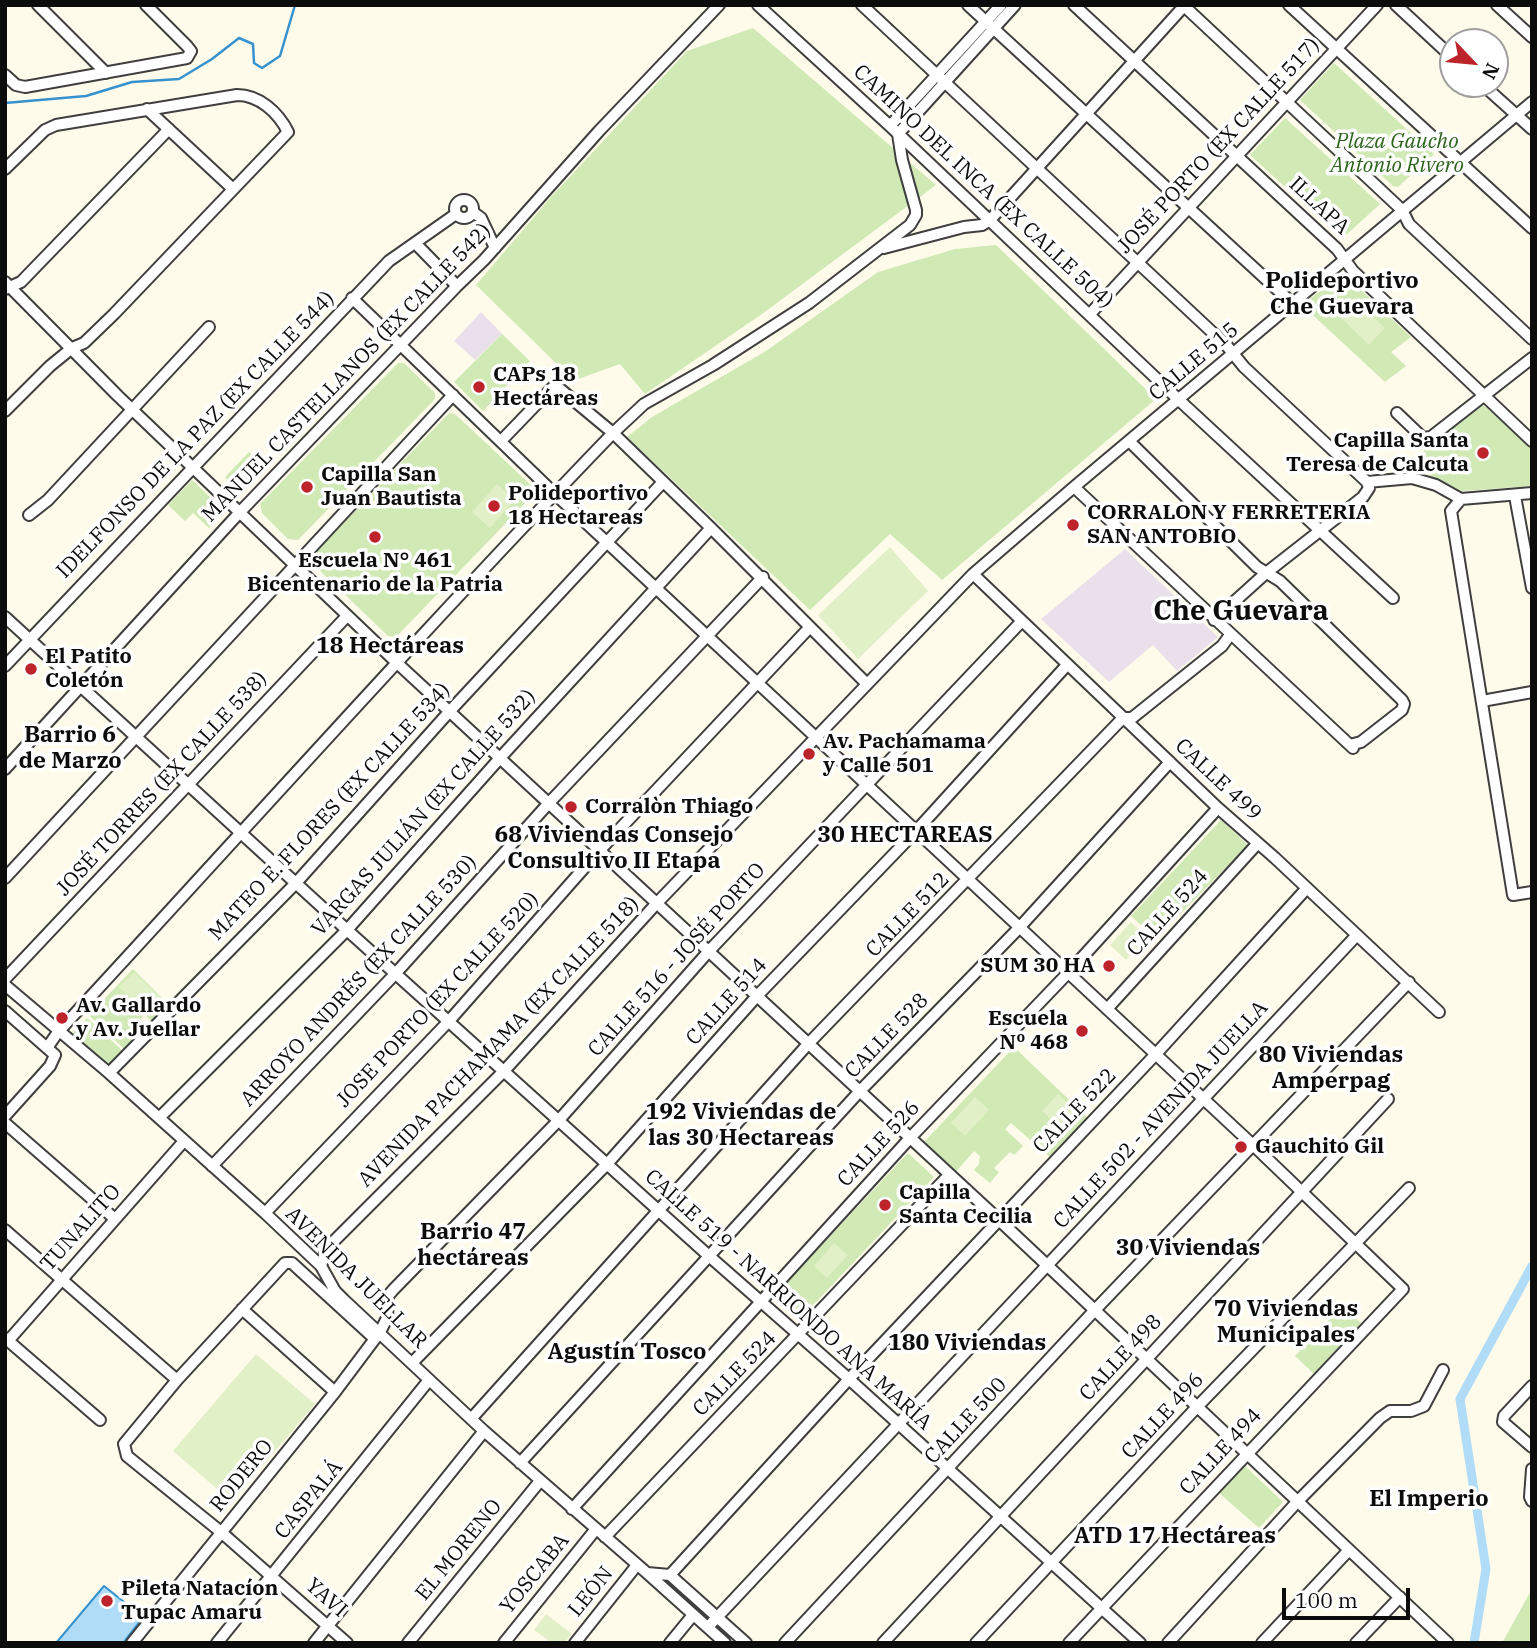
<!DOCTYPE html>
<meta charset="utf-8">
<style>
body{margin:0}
#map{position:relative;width:1537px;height:1648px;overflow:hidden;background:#fffbeb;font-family:"IBM Plex Serif",serif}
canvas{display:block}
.frame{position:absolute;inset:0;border:7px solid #0c0c0c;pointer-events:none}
.north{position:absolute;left:1439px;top:28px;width:70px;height:70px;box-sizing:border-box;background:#fff;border:2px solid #9e9e9e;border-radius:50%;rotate:116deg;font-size:19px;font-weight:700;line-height:28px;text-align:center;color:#0c0c0c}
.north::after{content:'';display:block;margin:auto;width:24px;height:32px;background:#bd232b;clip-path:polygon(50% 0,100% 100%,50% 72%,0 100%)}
.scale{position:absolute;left:1282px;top:1588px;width:128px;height:32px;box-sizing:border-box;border:4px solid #0c0c0c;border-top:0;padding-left:9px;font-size:21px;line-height:24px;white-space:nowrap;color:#0c0c0c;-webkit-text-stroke:5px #fff;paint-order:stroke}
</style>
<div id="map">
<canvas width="1537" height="1648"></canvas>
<div class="frame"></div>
<div class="north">N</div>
<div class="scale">100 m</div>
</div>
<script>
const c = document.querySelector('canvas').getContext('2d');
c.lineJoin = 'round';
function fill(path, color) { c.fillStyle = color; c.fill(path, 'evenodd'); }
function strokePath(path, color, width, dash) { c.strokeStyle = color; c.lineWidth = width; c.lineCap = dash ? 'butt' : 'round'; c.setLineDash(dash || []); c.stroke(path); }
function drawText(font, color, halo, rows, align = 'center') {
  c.font = font + ' "IBM Plex Serif",serif'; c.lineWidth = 7; c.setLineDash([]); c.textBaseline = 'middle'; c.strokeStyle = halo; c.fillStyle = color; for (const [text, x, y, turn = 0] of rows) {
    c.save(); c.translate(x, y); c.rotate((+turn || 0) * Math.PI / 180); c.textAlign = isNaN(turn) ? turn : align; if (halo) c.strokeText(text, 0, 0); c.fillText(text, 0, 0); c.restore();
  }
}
fill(new Path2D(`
 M481,312L502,334L475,360L454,341Z
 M1125,549L1218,637L1177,671L1153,645L1109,682L1041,619Z`), '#eae0eb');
fill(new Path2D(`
 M753,28L936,185L762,314L645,394L620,364L578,379L563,370L476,285L551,197L687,51Z
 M1334,63L1434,154L1398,187L1393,186L1300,100Z
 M1285,118L1380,204L1344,237L1339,236L1250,155Z
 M996,245L1156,399L942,580L890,534L810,610L627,437L652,417L766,351L878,272L955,249Z
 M1343,273L1411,337L1391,352L1406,366L1385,382L1302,305Z
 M502,334L530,361L483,411L454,382Z
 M398,363H404L435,393V399L298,540L288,539L262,513L260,504Z
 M1483,405L1532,448V486L1462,491L1454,490L1421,470L1400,474L1399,470Z
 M449,413L455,414L534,488V494L396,637L388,636L314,565L312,556Z
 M249,452L265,467L240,492L225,477Z
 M192,480L225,511L209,528L193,513L185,521L168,505Z
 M1221,820L1248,845L1156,939L1131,916Z
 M133,969L168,1004L152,1021L144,1015L132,1028L139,1035L125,1050L89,1015Z
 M87,1018L124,1052L109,1068L72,1034Z
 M1014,1047L1088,1118L1052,1159L1011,1123L1005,1129L1023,1146L1014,1155L1010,1152L994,1168L999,1172L990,1183L974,1170L979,1164L980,1156L974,1151L954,1174L928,1149L924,1142Z
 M908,1153L934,1177L799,1320L774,1296Z
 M1342,1306L1361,1323L1314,1374L1295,1356Z
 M1244,1465L1283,1502L1259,1528L1219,1493Z
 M1532,1589V1643H1502Z`), '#d0e9b5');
fill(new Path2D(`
 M1354,298L1385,328L1369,345L1338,315Z
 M497,484L515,500L490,528L472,512Z
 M890,547L928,591L858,659L818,615Z
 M1131,922L1147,937L1126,960L1110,945Z
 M134,972L160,997L145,1012L119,987Z
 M1058,1094L1082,1116L1066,1133L1042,1111Z
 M975,1097L989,1110L965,1136L951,1123Z
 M834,1243L848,1255L827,1278L814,1266Z
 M256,1354L315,1404L232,1502L173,1451Z
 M546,1614L572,1634L564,1643H552L534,1630Z`), '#e2f0c7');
const water = new Path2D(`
 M104,1586L143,1617L123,1643H56Z`);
fill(water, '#b0dcf7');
strokePath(water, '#3692ce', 2);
strokePath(new Path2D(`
 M5,103L86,96L132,82L179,79L212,59L239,38L253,44L254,63L262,68L280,56L295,5`), '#3692ce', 2.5);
strokePath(new Path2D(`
 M1474,1643L1486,1569L1460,1399L1532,1266`), '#b0dcf7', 9);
const minor = new Path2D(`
 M38,5L106,73
 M758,5L890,126L1179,400L1393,598
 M862,5L1227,346L1244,367L1367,482L1369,488L1363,497L1266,573L1214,620
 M968,5L1292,303
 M1074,5L1337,249L1353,271L1532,441
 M1183,5L1402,210L1409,224L1532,339
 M1289,5L1532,228
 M1396,5L1453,58
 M1497,5L1532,37
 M5,75L16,85L25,87L187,58L191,51L187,46L146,5
 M1482,84L1532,129
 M147,109L233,189
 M890,126L1001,5
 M5,169L45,130L56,125L237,95C259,95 278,112 288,132L114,314L84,343L72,348L50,366L5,411
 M455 209a9 9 0 1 1 18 0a9 9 0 1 1-18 0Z
 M473,212L481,218L495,248
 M416,244L457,286
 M884,248L964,227L982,225L990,220L1185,5
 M5,282L118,396L396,662L998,1219L1448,1643
 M5,289L21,282L169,129
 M352,298L555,494L1254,1146L1403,1289L1069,1643
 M1090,314L1377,5
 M1397,413L1421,436L1424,438L1431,437L1532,358
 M501,441L552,388L560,389L613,433L711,528L866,683
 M1129,441L1257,567L1280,581L1402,700L1404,704L1402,710L1361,742L1350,745
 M1367,482L1412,478L1436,485L1461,499
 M1074,487L1353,748
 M1532,493L1461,499L1451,511L1513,895L1532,892
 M1515,496L1532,588
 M29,515L48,500L209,327
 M973,574L1218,808L1275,858L1439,1012
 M5,617L347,930L709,1256L849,1379L1140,1643
 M5,666L389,261L456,214
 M1482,701L1532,692
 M5,769L240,512L457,286L484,260L599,131L719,5
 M5,878L453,395
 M5,979L347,616
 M5,985L109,1073L265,1213L321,1266L335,1291L344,1300L484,1431L647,1573L670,1575L746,1643
 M1107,1009L1258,843
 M5,1011L55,1055L50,1066L5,1116
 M47,1048L58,1032C243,832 424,629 613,433L644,404L713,365L809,303L910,225L916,215V210L902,160L898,134L1015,5
 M109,1073L296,883L449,712L663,482
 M159,1118L347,930L500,758L711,528
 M5,1123L115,1219
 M212,1166L396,973L548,804L763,577
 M265,1213L449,1021L599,851L810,627
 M5,1230L177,1380
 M321,1266L326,1250L334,1241L504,1071L656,904L973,574L1074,487L1532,102
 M242,1309L335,1392
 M5,1338L100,1420
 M8,1341L184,1141
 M412,1363L607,1164L757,996L916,831L1067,665
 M1532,1386L1504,1416L1503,1422L1532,1447
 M471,1419L809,1043L1119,722L1124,718H1132L1222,646L1230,635
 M520,1463L859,1092L1019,928L1170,762
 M1532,1469L1530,1497L1532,1501
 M572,1509L910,1138L1068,973L1218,808
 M605,1537L949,1175
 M647,1573L725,1643
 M670,1575L849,1379L1155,1055L1307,888
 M708,1627L1357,935
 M132,1643L335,1392L380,1332L387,1318L388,1296L393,1290L559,1120L709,951L1021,622
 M217,1643L429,1380
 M314,1643L484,1431
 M347,1643L221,1532L127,1456L124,1444L177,1380L285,1263H292L375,1339
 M408,1643L540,1481
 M504,1643L596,1529
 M575,1643L637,1565
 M670,1643L693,1615
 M785,1643L1094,1311L1409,982
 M883,1643L1388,1099
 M976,1643L1197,1407L1409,1188
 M1168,1643L1298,1501L1380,1418L1390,1411H1411L1424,1406L1443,1370
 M1262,1643L1349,1550
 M1356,1643L1400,1597`);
strokePath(minor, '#3f3f3f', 14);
strokePath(minor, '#fff', 10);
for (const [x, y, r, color] of [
 [479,387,7,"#bd232b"],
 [1483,453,7,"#bd232b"],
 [307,487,7,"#bd232b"],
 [494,506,7,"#bd232b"],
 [1073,525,7,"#bd232b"],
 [375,537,7,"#bd232b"],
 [31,669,7,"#bd232b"],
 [809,754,7,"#bd232b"],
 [571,807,7,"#bd232b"],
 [1109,966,7,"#bd232b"],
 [62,1018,7,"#bd232b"],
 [1082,1031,7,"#bd232b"],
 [1241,1147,7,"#bd232b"],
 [885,1205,7,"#bd232b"],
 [107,1601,7,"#bd232b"]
]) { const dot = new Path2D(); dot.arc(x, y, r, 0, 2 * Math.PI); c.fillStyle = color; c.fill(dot); strokePath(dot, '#fff', 2.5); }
drawText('italic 21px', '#2c641c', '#fff', [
 ["Plaza Gaucho",1397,142],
 ["Antonio Rivero",1397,166]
]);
drawText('21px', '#0c0c0c', '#fff', [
 ["JOSÉ PORTO (EX CALLE 517)",1219,146,-47],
 ["CAMINO DEL INCA (EX CALLE 504)",983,187,43],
 ["ILLAPA",1319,206,43],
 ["CALLE 515",1194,362,-40],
 ["MANUEL CASTELLANOS (EX CALLE 542)",347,373,-46],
 ["IDELFONSO DE LA PAZ (EX CALLE 544)",196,435,-46],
 ["CALLE 499",1218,780,43],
 ["JOSÉ TORRES (EX CALLE 538)",162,784,-47],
 ["MATEO E. FLORES (EX CALLE 534)",330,812,-47],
 ["VARGAS JULIÁN (EX CALLE 532)",424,813,-48],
 ["CALLE 524",1168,913,-48],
 ["CALLE 512",908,915,-46],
 ["CALLE 516 - JOSÉ PORTO",677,960,-48],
 ["ARROYO ANDRÉS (EX CALLE 530)",359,981,-47],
 ["JOSE PORTO (EX CALLE 520)",438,1000,-47],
 ["CALLE 514",727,1002,-48],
 ["CALLE 528",887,1036,-46],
 ["AVENIDA PACHAMAMA (EX CALLE 518)",499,1042,-46],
 ["CALLE 522",1075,1111,-46],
 ["CALLE 502 - AVENIDA JUELLA",1161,1115,-47],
 ["CALLE 526",879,1144,-47],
 ["TUNALITO",81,1228,-48],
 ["AVENIDA JUELLAR",356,1278,45],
 ["CALLE 519 - NARRIONDO ANA MARÍA",788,1300,42],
 ["CALLE 498",1121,1358,-47],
 ["CALLE 524",735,1374,-46],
 ["CALLE 496",1163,1416,-47],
 ["CALLE 500",966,1421,-47],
 ["CALLE 494",1221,1452,-47],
 ["RODERO",242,1476,-51],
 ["CASPALÁ",309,1500,-51],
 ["EL MORENO",459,1550,-51],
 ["YOSCABA",535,1574,-51],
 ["LEÓN",591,1592,-51],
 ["YAVI",326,1598,41]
]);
drawText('bold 21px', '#0c0c0c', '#fff', [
 ["CAPs 18",493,375],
 ["Hectáreas",493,399],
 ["Capilla Santa",1469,441,"right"],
 ["Teresa de Calcuta",1469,465,"right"],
 ["Capilla San",321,475],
 ["Juan Bautista",321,499],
 ["Polideportivo",508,494],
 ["18 Hectareas",508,518],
 ["CORRALON Y FERRETERIA",1087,513],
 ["SAN ANTOBIO",1087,537],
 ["Escuela N° 461",375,561,"center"],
 ["Bicentenario de la Patria",375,585,"center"],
 ["El Patito",45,657],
 ["Coletón",45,681],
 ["Av. Pachamama",823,742],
 ["y Calle 501",823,766],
 ["Corralòn Thiago",585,807],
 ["SUM 30 HA",1095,966,"right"],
 ["Av. Gallardo",76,1006],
 ["y Av. Juellar",76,1030],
 ["Escuela",1068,1019,"right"],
 ["Nº 468",1068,1043,"right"],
 ["Gauchito Gil",1255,1147],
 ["Capilla",899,1193],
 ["Santa Cecilia",899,1217],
 ["Pileta Natacíon",121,1589],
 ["Tupac Amaru",121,1613]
], 'left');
drawText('bold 23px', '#0c0c0c', '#fff', [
 ["Polideportivo",1342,281],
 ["Che Guevara",1342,307],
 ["18 Hectáreas",390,646],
 ["Barrio 6",70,735],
 ["de Marzo",70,761],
 ["68 Viviendas Consejo",614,835],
 ["Consultivo II Etapa",614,861],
 ["30 HECTAREAS",905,835],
 ["80 Viviendas",1331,1055],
 ["Amperpag",1331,1081],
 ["192 Viviendas de",741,1112],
 ["las 30 Hectareas",741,1138],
 ["Barrio 47",473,1232],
 ["hectáreas",473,1258],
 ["30 Viviendas",1188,1248],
 ["70 Viviendas",1286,1309],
 ["Municipales",1286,1335],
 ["180 Viviendas",967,1343],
 ["Agustín Tosco",627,1352],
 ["El Imperio",1429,1499],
 ["ATD 17 Hectáreas",1175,1536]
]);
drawText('bold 28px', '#0c0c0c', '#fff', [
 ["Che Guevara",1241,612]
]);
</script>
